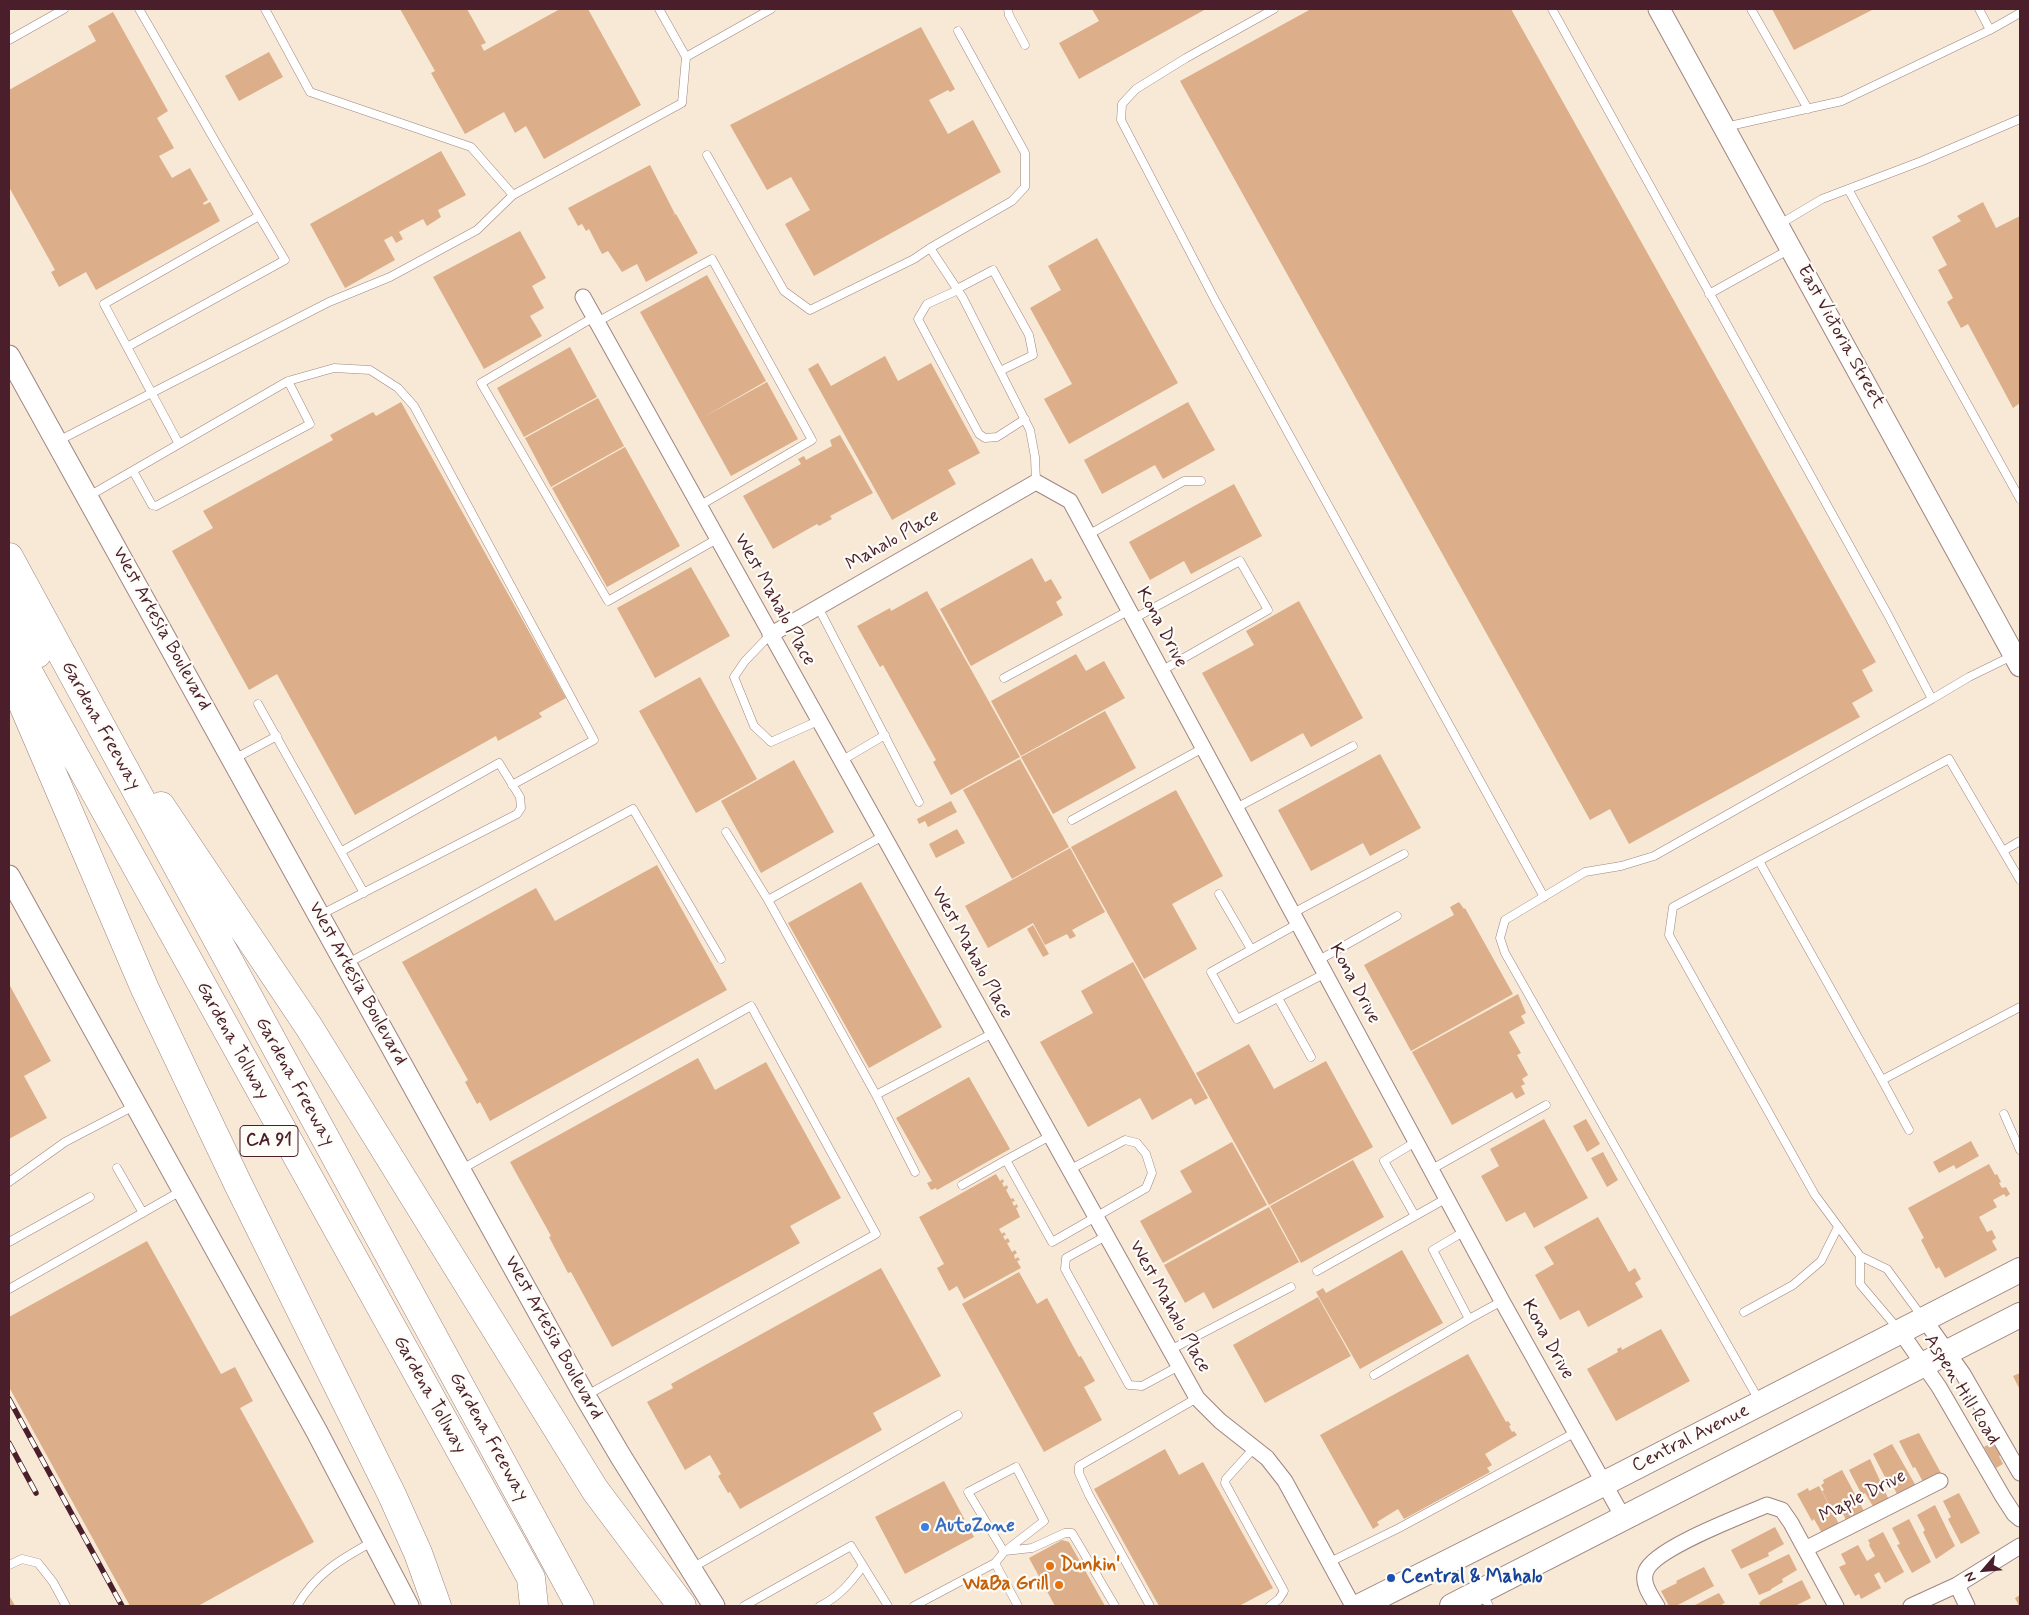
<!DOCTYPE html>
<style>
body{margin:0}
#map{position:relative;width:2029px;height:1615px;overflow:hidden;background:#f7e9d6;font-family:Mynerve,sans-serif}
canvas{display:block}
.frame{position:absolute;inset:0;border:10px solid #4a1f2b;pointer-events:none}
.north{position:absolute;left:1959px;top:1545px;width:50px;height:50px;-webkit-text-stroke:4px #fdfcf7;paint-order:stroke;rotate:243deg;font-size:14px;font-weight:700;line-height:20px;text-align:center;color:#4a1f2b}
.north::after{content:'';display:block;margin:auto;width:18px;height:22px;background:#4a1f2b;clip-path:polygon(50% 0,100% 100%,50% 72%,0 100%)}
</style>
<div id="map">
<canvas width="2029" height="1615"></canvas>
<div class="frame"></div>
<div class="north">N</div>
</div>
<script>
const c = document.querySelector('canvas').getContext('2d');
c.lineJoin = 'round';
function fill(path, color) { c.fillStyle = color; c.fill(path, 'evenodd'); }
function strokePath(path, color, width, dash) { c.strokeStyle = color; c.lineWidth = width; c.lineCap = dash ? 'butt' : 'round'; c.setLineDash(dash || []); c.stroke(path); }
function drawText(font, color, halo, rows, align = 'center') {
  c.font = font + ' Mynerve,sans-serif'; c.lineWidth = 4.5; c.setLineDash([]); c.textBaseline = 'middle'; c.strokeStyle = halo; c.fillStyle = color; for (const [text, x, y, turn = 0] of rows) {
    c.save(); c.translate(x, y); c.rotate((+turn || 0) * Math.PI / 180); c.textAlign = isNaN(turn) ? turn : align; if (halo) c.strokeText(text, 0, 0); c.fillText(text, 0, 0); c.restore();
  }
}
fill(new Path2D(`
 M400,9H467L486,43L481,45L484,51L560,9H588L641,105L544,159L526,126L515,133L504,112L465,134L431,73L435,71Z
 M1092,9H1206L1079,79L1059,43L1099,21Z
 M1311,9H1511L1876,662L1862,670L1873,691L1852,703L1860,717L1629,844L1610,809L1590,820L1180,81Z
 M1772,9H1874L1794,50Z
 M113,12L168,111L157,118L174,148L159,156L172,178L190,168L208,200L203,203L204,205L210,202L220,221L96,290L86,272L59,287L51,272L55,270L9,187V90L96,41L88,26Z
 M921,27L955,89L950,92L948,90L929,100L948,134L973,120L1001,172L814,276L785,224L810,210L791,177L767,190L730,125Z
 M269,52L283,77L239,101L225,76Z
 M441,151L466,195L438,210L441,217L427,226L423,219L399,232L403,239L396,243L392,236L384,240L395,260L345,288L310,224Z
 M650,165L675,214L671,216L676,214L698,253L646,282L637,264L622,272L608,251L602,254L589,229L586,231L582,224L578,226L568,208Z
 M1983,202L1996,228L2020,216V403L2013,408L1968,324L1961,328L1947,302L1953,298L1938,270L1947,265L1932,237L1961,221L1957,216Z
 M520,231L546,278L532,286L544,308L530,316L542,336L484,369L433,277Z
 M1097,238L1178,383L1069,444L1044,399L1072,384L1030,308L1061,290L1048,266Z
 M707,275L766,381L702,418L767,382L798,439L731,476L640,312Z
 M570,347L597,397L524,437L497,388Z
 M885,356L898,381L931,363L980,453L948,470L956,484L892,520L808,369L818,363L831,386Z
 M598,398L624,446L551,487L525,438Z
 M401,402L566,698L539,713L542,717L498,741L496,736L355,815L277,674L249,690L172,551L213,528L203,511L333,440L330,435L373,412L376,416Z
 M1188,402L1215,450L1163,479L1155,465L1102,494L1084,460Z
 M840,435L873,493L830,516L832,519L819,526L817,524L773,549L743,496L801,464L798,459L804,456L806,460L832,446L830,440Z
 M625,447L680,546L607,587L552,488Z
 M1234,484L1262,536L1191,574L1184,561L1150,580L1129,542Z
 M1032,558L1045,582L1051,579L1062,598L1056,602L1063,615L971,666L940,609Z
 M691,567L730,636L655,678L617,608Z
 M927,591L1020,757L951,795L933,762L936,760L883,665L880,667L857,626L890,608L891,611Z
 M1299,601L1363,718L1311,747L1303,733L1251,762L1202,673L1254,645L1246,631Z
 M1076,654L1086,671L1104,661L1125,698L1021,756L991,701Z
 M700,677L757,779L696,813L639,711Z
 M1105,711L1136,768L1053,814L1021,757Z
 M1380,754L1421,828L1370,856L1363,843L1311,871L1278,810Z
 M1020,759L1069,847L1012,879L963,790Z
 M794,760L834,832L761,873L721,801Z
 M1176,790L1223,876L1172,904L1197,949L1144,979L1071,847Z
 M951,801L957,812L928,827L925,821L919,824L917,819Z
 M957,829L965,843L936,858L929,844Z
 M1070,848L1105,912L1072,930L1076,936L1070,939L1067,934L1045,945L1033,923L988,948L965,906Z
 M657,865L727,990L490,1121L480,1102L477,1104L465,1082L468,1080L402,962L536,888L555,921Z
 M861,882L942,1027L869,1068L788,923Z
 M1459,902L1464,909L1465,908L1513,994L1411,1051L1364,965L1454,915L1450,907Z
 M1033,925L1049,954L1043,957L1027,929Z
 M1133,962L1208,1098L1195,1105L1191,1098L1152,1120L1140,1098L1088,1127L1040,1042L1093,1013L1081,991Z
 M9,984L51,1061L24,1076L47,1118L9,1139Z
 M1518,994L1526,1013L1521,1016L1525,1023L1509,1032L1521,1053L1517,1055L1528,1075L1522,1079L1525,1084L1521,1086L1525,1094L1516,1099L1512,1092L1452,1125L1412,1052Z
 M1249,1044L1274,1089L1326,1061L1373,1147L1269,1205L1196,1073Z
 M698,1058L715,1090L766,1062L841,1198L790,1226L800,1243L612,1347L571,1272L568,1273L549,1237L551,1236L510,1162Z
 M969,1077L1010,1149L937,1190L936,1188L931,1190L927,1183L932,1181L896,1118Z
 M1544,1119L1588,1198L1534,1228L1525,1212L1506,1222L1481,1176L1499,1166L1490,1149Z
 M1586,1119L1600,1144L1587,1152L1573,1126Z
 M1971,1141L1979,1156L1956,1169L1954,1165L1939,1173L1933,1162Z
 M1232,1142L1267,1205L1163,1263L1140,1221L1192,1192L1180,1171Z
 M1603,1152L1618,1180L1607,1187L1591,1158Z
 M1353,1160L1384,1217L1301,1263L1270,1206Z
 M1989,1164L1995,1175L1997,1174L2001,1182L1999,1183L2002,1188L2006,1187L2010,1194L2006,1197L2004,1194L1993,1200L1997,1207L1979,1217L1987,1232L1992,1230L1996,1238L1992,1241L1997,1250L1945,1278L1939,1267L1936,1269L1921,1240L1924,1238L1908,1208Z
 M996,1174L1000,1181L1003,1179L1004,1182L1002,1183L1004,1187L1007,1185L1008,1188L1006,1190L1011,1199L1013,1198L1015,1201L1012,1202L1014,1206L1017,1204L1018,1207L1016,1208L1020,1217L999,1229L1002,1234L1004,1232L1006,1235L1003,1236L1005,1240L1008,1238L1010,1242L1007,1243L1012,1252L1015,1250L1017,1253L1014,1255L1015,1259L1018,1257L1020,1260L1017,1261L1021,1268L964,1299L957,1286L949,1291L937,1268L944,1264L919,1217Z
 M1269,1207L1299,1262L1213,1309L1204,1292L1185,1303L1164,1265Z
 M1598,1217L1629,1272L1635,1268L1641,1279L1635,1283L1643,1297L1588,1327L1579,1310L1560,1320L1535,1275L1554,1264L1544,1247Z
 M147,1241L221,1374L235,1367L253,1401L240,1408L314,1542L198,1606H130L9,1387V1317Z
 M1402,1250L1443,1323L1360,1369L1316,1292L1323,1288L1326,1293Z
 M881,1268L941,1376L873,1413L882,1430L740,1509L730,1492L728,1493L718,1476L721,1474L710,1455L685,1470L647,1402L673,1388L671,1384Z
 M1019,1272L1037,1304L1047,1298L1079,1357L1081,1356L1095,1381L1084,1387L1102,1420L1044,1452L962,1304Z
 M1318,1297L1351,1356L1265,1403L1233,1345Z
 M1661,1329L1690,1381L1616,1421L1587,1369L1618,1352L1617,1349L1621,1347L1622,1350Z
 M1468,1354L1506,1422L1508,1421L1511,1425L1509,1426L1512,1432L1514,1431L1517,1435L1485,1454L1492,1465L1487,1468L1490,1472L1404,1519L1398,1509L1377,1522L1379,1525L1373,1529L1320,1435Z
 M2020,1373V1390L2013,1376Z
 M1919,1433L1941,1473L1923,1482L1915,1467L1913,1468L1899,1441Z
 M1995,1441L2002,1454L1999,1456L2003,1464L1996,1468L1984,1447Z
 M1892,1444L1916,1486L1898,1496L1890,1480L1887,1481L1873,1454Z
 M1165,1449L1179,1475L1203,1462L1273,1588L1239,1606H1159L1094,1489Z
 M1870,1459L1889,1500L1874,1508L1865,1493L1862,1495L1849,1470Z
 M1842,1470L1865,1513L1847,1522L1839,1506L1832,1510L1822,1491L1824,1490L1821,1485L1824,1483L1823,1480Z
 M944,1481L974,1537L905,1574L875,1517Z
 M1819,1486L1840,1526L1823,1535L1814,1519L1812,1521L1797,1494L1808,1488L1809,1491Z
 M1959,1493L1980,1533L1961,1544L1948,1519L1951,1517L1943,1501Z
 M1935,1505L1955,1546L1936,1559L1923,1532L1925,1530L1917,1515Z
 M1909,1519L1931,1562L1912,1573L1897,1545L1900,1544L1892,1528Z
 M1775,1527L1784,1544L1768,1553L1769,1556L1741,1569L1731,1550Z
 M1883,1532L1904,1572L1885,1583L1879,1572L1874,1575L1881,1588L1861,1599L1859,1594L1855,1596L1839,1567L1846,1564L1841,1554L1858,1545L1867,1561L1875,1556L1869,1545L1870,1544L1868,1540Z
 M1062,1540L1069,1542L1105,1606H1055L1029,1558Z
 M1789,1554L1797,1570L1782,1579L1783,1582L1771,1589V1590L1759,1595L1748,1574Z
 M1704,1567L1714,1586L1676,1606H1669L1661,1591L1677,1583L1676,1581Z
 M1802,1580L1811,1598L1795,1606H1761L1759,1603L1762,1600Z
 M1719,1593L1725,1603L1722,1604L1723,1606H1693Z
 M9,1595L15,1606H9Z
 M2020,1595V1606H2019L2015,1598Z`), '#dcae89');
const lane = new Path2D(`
 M265,9L310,92L471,147L513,195L682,103L686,57
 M659,9L686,57L771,9
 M1008,9L1009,15L1025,45
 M1274,9L1186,58L1136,89L1122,104L1121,120L1216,302L1544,897
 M1552,9L1888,615L1932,699L1969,677L2014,655
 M1751,9L1808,109
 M1990,30L2020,13
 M958,31L1025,153V187L1012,201L930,248L963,298L1030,430L1035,457L1036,482
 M9,40L64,9
 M1725,127L1842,101L1990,30L1979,9
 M707,155L784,291L810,310L914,259L930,248
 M1848,189L2020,499
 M1780,224L1822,199L1922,161L2020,119
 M957,289L993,270L1029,335L1033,355L1000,371
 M958,290L927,304L918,319L979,434L985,438L997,437L1025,419
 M1709,294L1790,249
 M594,317L481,383L608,601L717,539
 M597,322L712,259L812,440L699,506
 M127,347L285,260L226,160L139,9
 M58,441L329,302L390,277L477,230L513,195
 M179,444L104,304L259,216
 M133,471L152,505L156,506L310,424L288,381
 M89,496L288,381L334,368L370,370L398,388L414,406L594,740L512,785
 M1088,535L1184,481H1201
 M818,607L919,802
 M1133,619L1240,561L1268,610L1161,671
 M770,635L745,661L734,677L754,726L771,742L818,721
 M1004,678L1128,611
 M258,704L364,893
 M234,759L277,736
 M841,761L885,735
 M1236,808L1353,746
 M1072,820L1203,748
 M726,832L768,900
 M883,836L768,900L876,1095L993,1033
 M2003,851L2020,841
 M1759,861L1882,1080L1909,1130
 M1219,894L1251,949
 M1293,913L1404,854
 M320,915L517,814L521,808L520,797L499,763L342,851
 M1299,923L1211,972L1237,1019L1326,973
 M1319,960L1397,916
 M348,963L633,809L721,959
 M1278,998L1311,1057
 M1882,1080L2020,1007
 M876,1095L915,1172
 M2004,1114L2020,1150
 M1050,1136L1006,1160L1052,1242L1146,1188L1152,1173L1146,1154L1137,1143L1125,1140L1069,1170
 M1417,1141L1384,1161L1415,1216L1447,1198
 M117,1168L143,1213
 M462,1169L751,1006L876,1234L587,1395
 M1432,1169L1546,1105
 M9,1182L65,1142L134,1106
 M962,1185L1006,1160
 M1465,1231L1433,1250L1469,1319L1502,1301
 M1106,1236L1066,1258L1065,1269L1129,1385L1142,1386L1179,1366
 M9,1242L90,1197
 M1860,1256L1815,1195L1669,935L1673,907L1949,759L2020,880
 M1317,1271L1415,1216
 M9,1289L181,1191
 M1744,1312L1793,1285L1821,1261L1838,1227
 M1899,1330L1860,1284V1256L1887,1269L1923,1318
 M1170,1350L1291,1287
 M1374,1375L1469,1319
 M1760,1402L1505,953L1500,938L1505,920L1585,872L1621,866L1654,856L1932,699
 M1255,1447L1226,1479L1225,1483L1284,1591L1279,1599L1270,1606
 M1005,1551L1032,1548L1065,1533H1072L1115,1606
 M1004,1552L968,1492L1016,1467L1044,1521L1004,1552L995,1563L1018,1606
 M1330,1562L1399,1528L1576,1432
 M9,1565L22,1559L38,1563L53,1582L66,1606
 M692,1568L958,1415
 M1482,1593L1489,1606
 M297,1606C315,1574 341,1559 372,1542
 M744,1606L851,1546L888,1606
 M820,1606C839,1597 851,1582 863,1566
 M914,1606L995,1563
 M1150,1606L1089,1495L1079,1473V1466L1197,1398`);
const street = new Path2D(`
 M583,297L1197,1398L1220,1421L1267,1458L1285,1481L1353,1606
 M770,635L1036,482L1070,501L1502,1301L1624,1519
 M1924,1319L1963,1374L2020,1473
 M1900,1331L1939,1387L2003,1497L2014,1514L2020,1519
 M1805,1549L1940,1481
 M1957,1585L1967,1606
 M1657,1606C1651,1596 1641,1583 1646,1571C1655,1548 1742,1516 1767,1505L1782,1510L1791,1523L1836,1606
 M1911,1606L1957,1585L2020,1546`);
const secondary = new Path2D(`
 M1659,9L2020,666
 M9,356L585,1396L621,1457L714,1606
 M9,876L317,1432L408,1606`);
const primary = new Path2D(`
 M1360,1606L1605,1483L2020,1270
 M1452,1606L2020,1315`);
const highway = new Path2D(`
 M9,557L580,1606
 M9,602L37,654
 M9,637L531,1578L534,1606
 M11,677L145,989L238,1184L392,1495L418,1553L437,1606
 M161,806L309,1027L595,1490L682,1606`);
strokePath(lane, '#a08480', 9);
strokePath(street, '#a08480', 17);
strokePath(secondary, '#a08480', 23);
strokePath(primary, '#a08480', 26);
strokePath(highway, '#a08480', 29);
strokePath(lane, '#fff', 8);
strokePath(street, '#fff', 15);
strokePath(secondary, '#fff', 21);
strokePath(primary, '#fff', 24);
strokePath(highway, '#fff', 28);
const rail = new Path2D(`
 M9,1399L122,1606
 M9,1443L36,1493`);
strokePath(rail, '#4a1f2b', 5.5);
strokePath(rail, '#fdfcf7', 4, [11]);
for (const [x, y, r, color] of [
 [925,1527,5,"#3f7fe0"],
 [1050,1566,5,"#e8710a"],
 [1391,1578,5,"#1a4fb4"],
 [1059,1585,5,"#e8710a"]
]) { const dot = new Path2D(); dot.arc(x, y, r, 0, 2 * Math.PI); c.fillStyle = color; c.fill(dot); strokePath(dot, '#fdfcf7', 2); }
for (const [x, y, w] of [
 [269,1141,58]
]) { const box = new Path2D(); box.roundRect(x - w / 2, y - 15.5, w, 31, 4); c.fillStyle = '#fdfcf7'; c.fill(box); strokePath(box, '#4a1f2b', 1); }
drawText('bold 18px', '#4a1f2b', null, [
 ["CA 91",269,1141]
]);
drawText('19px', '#4a1f2b', '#fdfcf7', [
 ["East Victoria Street",1840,337,61],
 ["Mahalo Place",893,541,-30],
 ["West Mahalo Place",774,600,61],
 ["Kona Drive",1161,628,62],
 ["West Artesia Boulevard",161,629,61],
 ["Gardena Freeway",100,726,61],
 ["West Mahalo Place",971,953,61],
 ["West Artesia Boulevard",357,984,61],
 ["Kona Drive",1354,984,62],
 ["Gardena Tollway",232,1041,61],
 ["Gardena Freeway",294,1082,61],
 ["West Mahalo Place",1169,1307,61],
 ["West Artesia Boulevard",553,1338,61],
 ["Kona Drive",1547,1340,61],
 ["Aspen Hill Road",1961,1390,58],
 ["Gardena Tollway",429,1395,61],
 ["Gardena Freeway",488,1437,61],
 ["Central Avenue",1691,1439,-27],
 ["Maple Drive",1863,1497,-27]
]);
drawText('bold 19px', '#366cbe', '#fdfcf7', [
 ["AutoZone",935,1527]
], 'left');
drawText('bold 19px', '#c56008', '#fdfcf7', [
 ["Dunkin'",1060,1566],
 ["WaBa Grill",1049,1585,"right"]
], 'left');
drawText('bold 19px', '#164399', '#fdfcf7', [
 ["Central & Mahalo",1401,1578]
], 'left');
</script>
